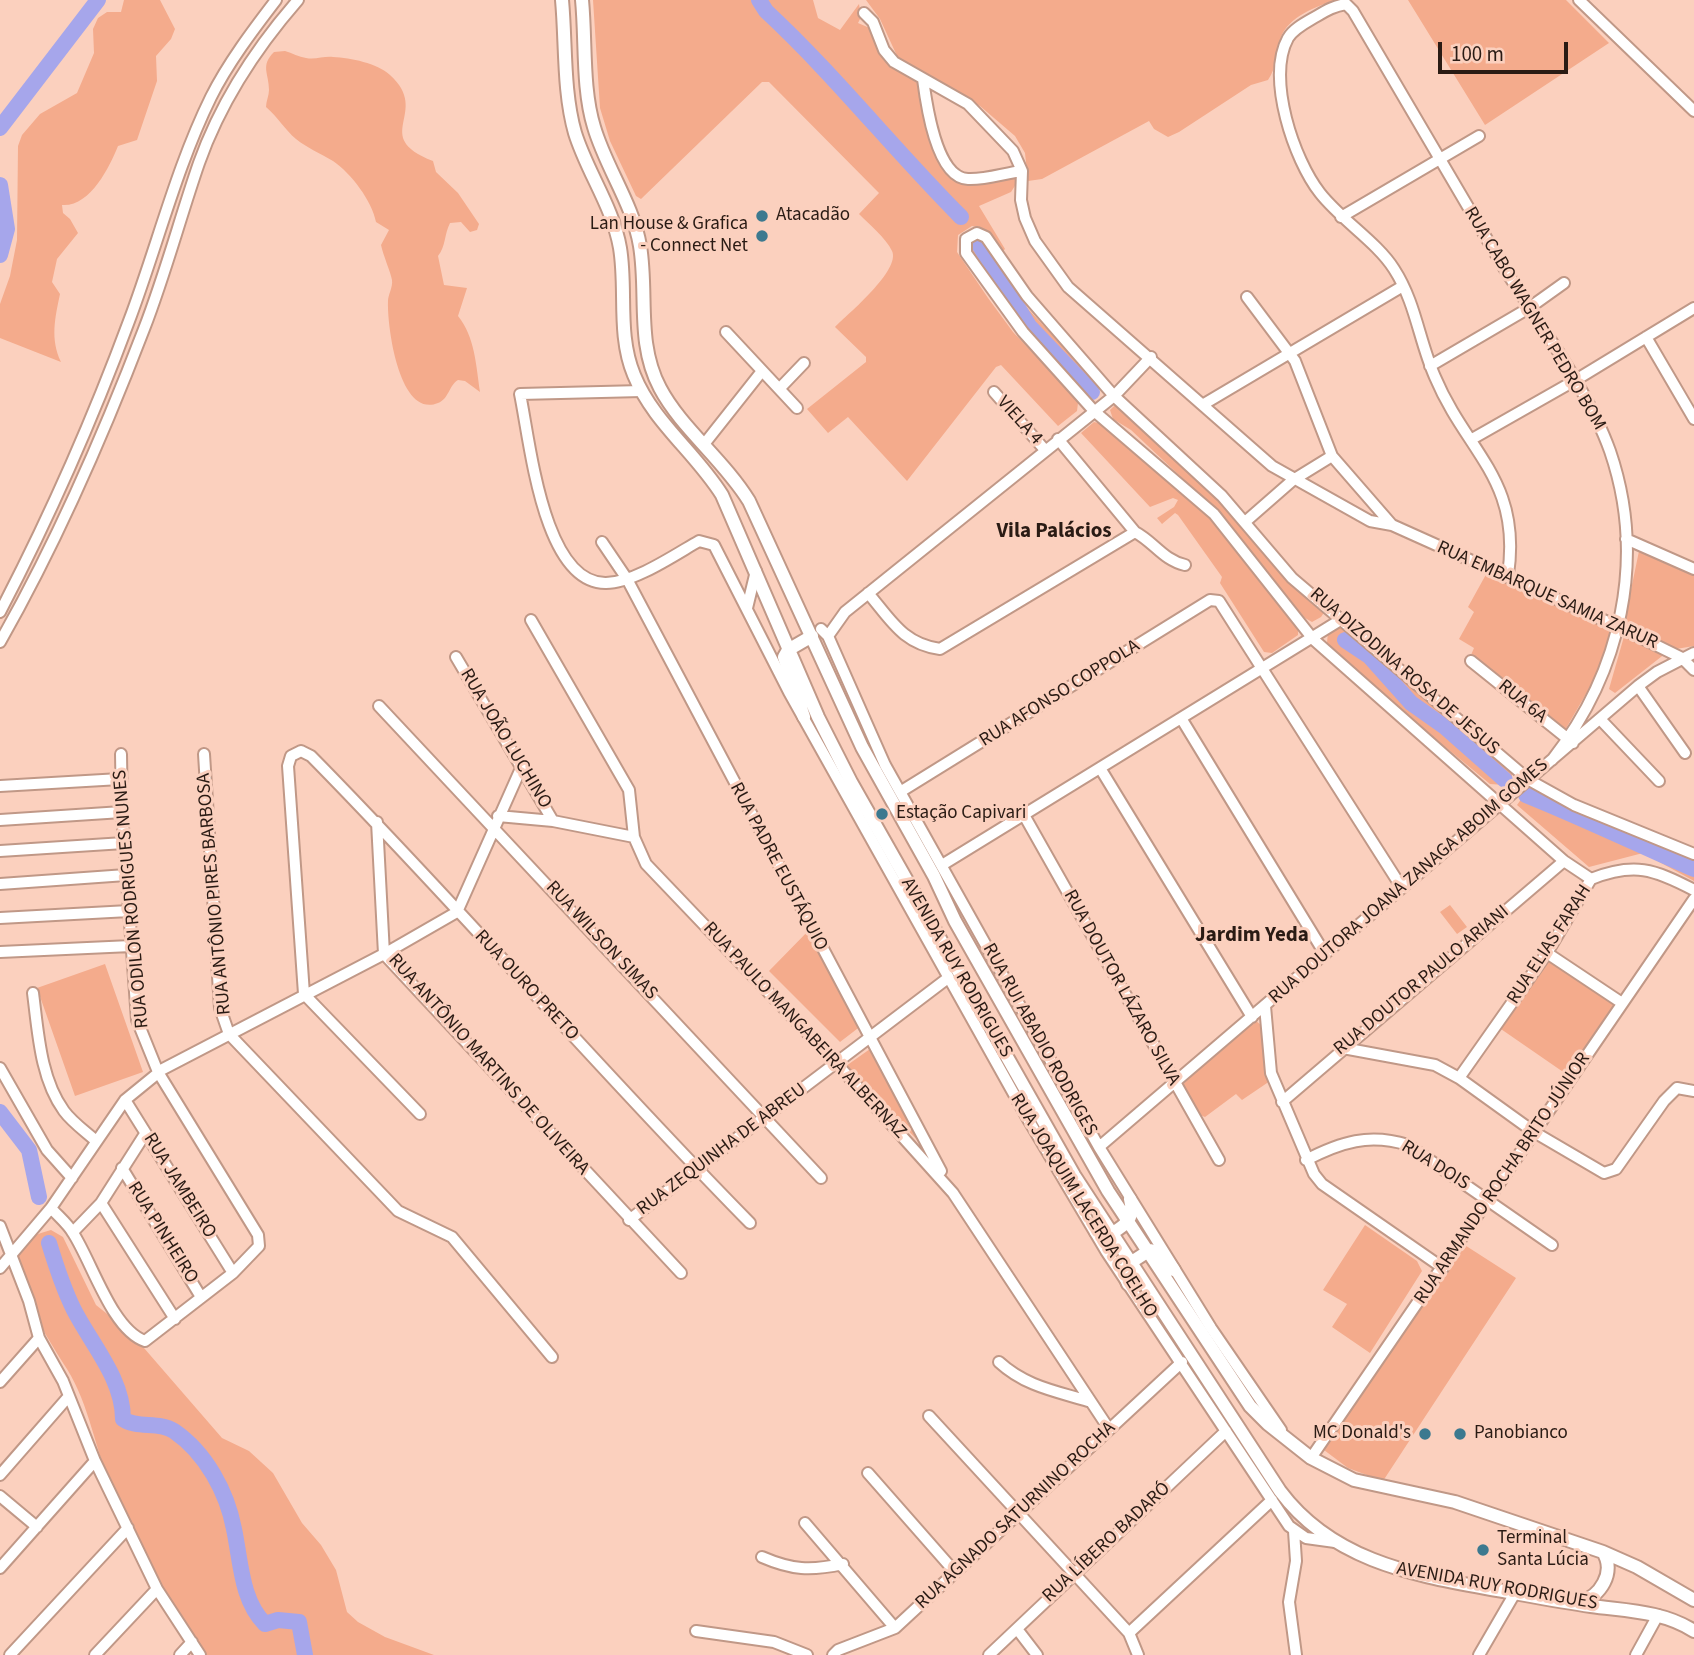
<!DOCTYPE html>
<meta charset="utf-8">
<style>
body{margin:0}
#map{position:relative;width:1694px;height:1655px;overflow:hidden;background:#fbd0be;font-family:"Source Sans 3",sans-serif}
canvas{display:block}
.scale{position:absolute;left:1438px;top:42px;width:130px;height:32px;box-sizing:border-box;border:4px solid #2a1b14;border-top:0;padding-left:9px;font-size:21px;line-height:24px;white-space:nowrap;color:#2a1b14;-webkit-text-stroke:5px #fbd0be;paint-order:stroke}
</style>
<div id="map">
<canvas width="1694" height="1655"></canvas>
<div class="scale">100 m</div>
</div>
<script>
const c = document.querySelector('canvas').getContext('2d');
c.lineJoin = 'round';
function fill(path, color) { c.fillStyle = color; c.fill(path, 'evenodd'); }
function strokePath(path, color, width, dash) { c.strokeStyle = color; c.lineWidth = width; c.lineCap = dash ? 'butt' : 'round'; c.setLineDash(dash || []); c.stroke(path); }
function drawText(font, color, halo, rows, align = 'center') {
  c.font = font + ' "Source Sans 3",sans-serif'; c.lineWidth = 6; c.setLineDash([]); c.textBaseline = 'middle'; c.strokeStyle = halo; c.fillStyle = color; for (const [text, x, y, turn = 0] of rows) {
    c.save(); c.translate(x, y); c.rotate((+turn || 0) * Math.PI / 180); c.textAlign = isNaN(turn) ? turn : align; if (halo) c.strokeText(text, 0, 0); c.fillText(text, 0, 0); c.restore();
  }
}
fill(new Path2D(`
 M124,0H160L175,29L171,39L156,56L157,81L137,140L118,146C109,168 90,207 62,205L63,213L70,219L78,233L57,259L52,282L60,294C55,318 50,339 61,362L0,338V304L10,276L17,240L18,146L22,135L40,114L77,93L94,53L93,29L98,18L107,12H121Z
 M593,0H813L818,18L840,30L859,4L861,17L858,23L872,29L896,69L919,84C925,122 929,160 964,184L1010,175L1018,181L1011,192L979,206L1005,249L1002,252C994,239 989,229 972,226L958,235L957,252L988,298L1013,332L1075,397L1078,403L1077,411L1058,426L1001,365L996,367L907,481L848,417L828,433L807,409L866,362V357L835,327C848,314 901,270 892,251C886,238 869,224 859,214L879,193L769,82H762L641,199L636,196L610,141L600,108Z
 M866,0H1336C1317,6 1288,17 1281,37C1276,52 1277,67 1268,80L1251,85L1179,132L1168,137L1154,129L1149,121L1042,179L1028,181L1025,153L1015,136L980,106L898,58L880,19Z
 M1408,0H1566L1609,43L1485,125Z
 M285,51C292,53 299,57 306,58C315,60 324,56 333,57C351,58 377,63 390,75C432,113 369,136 433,161L436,172L458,193L479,224L477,230L470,232L461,222L450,223C444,235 446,246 438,256L444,285L467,288L458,316C475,337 476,365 480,392L465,381L458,380C449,385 449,399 438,403C399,419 387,326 388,301C388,295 393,287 392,280C391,273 383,255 381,245L389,230L376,222C372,201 351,173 333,161C320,153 307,148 296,139C285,130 278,117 266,107C266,101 269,96 269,90C269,73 260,66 274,52Z
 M980,242L1029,310L1101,387L1091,398C1047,351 1007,305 970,252L974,244Z
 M1116,404L1217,495L1325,611L1321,617L1312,622L1305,618L1214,508L1131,430L1113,419L1110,410Z
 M1094,422L1102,424L1204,511L1298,626V635L1272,653L1264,652L1220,583L1222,577L1178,515L1175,513L1162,524L1157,518L1174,507L1178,500L1173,498L1150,507L1081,433Z
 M1639,551L1694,575V646L1676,649L1626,626L1625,619Z
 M1489,569L1617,628L1590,687L1561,737L1468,662L1474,648L1459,639L1474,612L1468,607Z
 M1342,625L1512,772V779L1505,785L1490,784L1380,693L1327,643L1328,632Z
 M1625,633L1666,653L1615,693L1609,689Z
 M1535,788L1694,859V881L1643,853L1589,867L1517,805L1527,791Z
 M1450,905L1467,927L1457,934L1440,912Z
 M812,927L866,1022L840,1042L769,971Z
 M1546,956L1618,1005L1569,1076L1498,1027Z
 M105,964L143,1072L75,1096L37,988Z
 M1255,1020L1262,1026L1270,1081L1242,1100L1236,1094L1205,1117L1200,1115L1184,1090V1083Z
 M870,1049L924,1147L846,1066Z
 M1365,1225L1417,1261L1422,1271L1370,1353L1332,1327L1347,1304L1323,1290Z
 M51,1230L63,1237L96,1305L131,1333L222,1438L249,1451L273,1473L302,1523L321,1545L336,1570L347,1612L358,1622L385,1637L434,1655H196C168,1600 135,1545 112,1488C95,1450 90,1406 67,1369C53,1347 17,1291 17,1264C16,1242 33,1235 51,1230Z
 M1460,1242L1516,1278L1383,1481L1348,1468L1320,1447Z`), '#f4ab8c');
strokePath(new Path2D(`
 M759,0L766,11C836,76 894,150 961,217
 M0,128L98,0
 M0,185L7,229L0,255
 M977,241L1029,326L1092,392
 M1345,640L1369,656L1411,703L1445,727L1505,780
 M1526,795C1583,818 1637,844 1694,869
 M0,1112L29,1150L39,1197
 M49,1243C56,1266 63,1288 74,1310C92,1345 123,1379 123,1419C137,1429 159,1421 174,1431C206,1453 227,1492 234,1529C241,1562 241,1600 265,1624L278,1620L299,1622L305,1655`), '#a6a6eb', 16);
const minor = new Path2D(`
 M1579,0L1694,111
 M864,13L873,22L884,50L894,62L968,104L1013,151L1022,171L1021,200L1025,218L1035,241L1068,287L1272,466L1370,521L1392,525
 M923,79C926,102 936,178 968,179C985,180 1005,173 1022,171
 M1341,217L1479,136
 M1247,297L1295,361L1332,456L1392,525L1619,627L1682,658L1694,670
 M726,332L797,408
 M1646,337L1694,419
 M1430,366L1529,308L1564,283
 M780,388L804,363
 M642,391L520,394C530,441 543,584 606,583C634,583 676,554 699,541L714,545L789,692L1029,1121L1106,1251L1289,1526L1306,1538L1335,1542
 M994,392L1045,450
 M1204,404L1403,286
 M1058,439L1135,532C1154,542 1163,560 1185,565
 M1472,439L1574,381L1694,308
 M705,443L762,371
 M1245,522L1293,480L1332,456
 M1626,539L1694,569
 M602,542L627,579L941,1171
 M1508,575C1522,480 1467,453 1435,377C1419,341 1416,303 1394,269C1377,242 1341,220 1320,193C1294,160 1266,78 1288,38C1294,28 1307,22 1317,16C1327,10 1334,6 1346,4L1353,11C1402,95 1451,179 1501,263C1536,320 1588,389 1610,451C1647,559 1621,672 1552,760
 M868,593C891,620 903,644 940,649L1135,532
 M747,608L756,571
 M0,612C49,518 92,421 129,321C157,247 176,168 211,97C228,63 253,30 276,0
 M531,620L629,790L634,837L646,864L837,1064L953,1193L1109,1429
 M821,629L828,636L885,765L1099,1147L1211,1328L1281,1430
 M828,636L845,612L1114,396L1151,357
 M0,642C57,542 103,436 144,329C165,275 180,218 199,163C220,104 257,47 298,0
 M456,657L553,821
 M1471,661L1573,743
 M1638,686L1685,753
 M379,706L821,1178
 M1181,718L1325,954
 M1600,719L1659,781
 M204,754L220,1008L229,1034L398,1211L452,1237L552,1357
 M1100,768L1252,1017
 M0,786L120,779
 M900,792L1210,600L1219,601L1402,888
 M1024,815L1219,1160
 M498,816L553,821L634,837
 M0,820L122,812
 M377,822L384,954L681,1273
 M0,851L124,843
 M942,865L1342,619
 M1591,879L1564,861L1313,639L1214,514L1094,411L1023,332L966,253V239L977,233L986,237L1027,296L1114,396L1222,496L1292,578L1529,780L1574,805L1694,854
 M0,884L126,875
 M0,918L129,911
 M0,952L131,946
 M1547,953L1622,1003
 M33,993C38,1031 40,1078 64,1111C72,1122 86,1132 96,1141
 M1265,1006L1271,1073L1314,1174L1322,1184L1443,1268
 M1343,1048L1435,1065L1459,1078L1534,1132L1604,1173L1616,1169L1664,1101L1677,1088L1694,1091
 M0,1068L47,1150L72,1178
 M1459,1078L1547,953L1591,879C1634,862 1654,869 1694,890
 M125,1100L233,1273
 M1282,1102L1564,861
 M420,1114L304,994L288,766L291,756L301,751L311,756C461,908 600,1071 750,1223
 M1099,1147L1638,686L1657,672L1694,653
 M1306,1160C1341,1142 1369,1133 1408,1145L1552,1245
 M122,1168L201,1297
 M101,1203L175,1319
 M51,1208C58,1216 68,1224 73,1233C92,1262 112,1330 145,1341L233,1273L259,1246L258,1235L158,1072L137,1020L122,812L121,754
 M629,1220L948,978
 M0,1226L29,1301L39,1338L63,1381L95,1461L157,1589L200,1655
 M73,1232L101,1203L145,1134
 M0,1268L51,1208L125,1100L163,1069L384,954L457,912L522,766
 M999,1362C1025,1386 1055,1391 1088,1401
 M0,1382L39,1338
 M929,1416L1129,1633L1138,1655
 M1311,1458L1694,899
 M868,1473L955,1572
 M0,1475L69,1396
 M0,1496L37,1527
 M805,1523L895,1628
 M1294,1531L1296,1561L1289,1602L1296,1655
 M762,1557C792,1570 810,1571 843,1564
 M0,1568L95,1461
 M1017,1629L1037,1655
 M696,1631L774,1642L807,1655
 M1129,1633L1272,1500
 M10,1655L128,1528
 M95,1655L157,1589
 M180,1655L192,1642
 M833,1655L838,1650L895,1628L1182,1362
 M989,1655L1226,1431
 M1479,1655L1515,1593
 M1636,1655L1658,1615`);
const major = new Path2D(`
 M562,0C566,43 563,91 575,133C587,172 613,207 620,248C627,290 617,334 634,375C653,422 695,452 722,495L818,717L851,782L1074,1175L1280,1491C1330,1558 1407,1574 1486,1588C1521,1594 1556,1601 1591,1606C1627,1611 1663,1611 1694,1631
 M582,0C586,41 582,88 594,127C606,168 633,204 640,246C648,294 636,343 660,388C681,428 723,459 749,501L862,747L934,876L955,921L1108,1191L1250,1406L1268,1424L1311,1458L1354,1480L1455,1502L1603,1552L1637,1567L1694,1600
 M804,717L784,657L788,650L812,636
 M1096,1232L1111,1234C1127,1224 1135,1219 1130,1199
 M1128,1284L1125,1276L1127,1265L1150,1250L1162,1253L1174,1270
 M1580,1602C1600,1597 1616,1572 1603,1552`);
strokePath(minor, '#c09887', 14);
strokePath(major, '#c09887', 16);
strokePath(minor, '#fff', 10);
strokePath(major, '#fff', 12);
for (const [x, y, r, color] of [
 [762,216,7,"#3c798f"],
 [762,236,7,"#3c798f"],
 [882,814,7,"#3c798f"],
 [1425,1434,7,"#3c798f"],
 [1460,1434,7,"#3c798f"],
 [1483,1550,7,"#3c798f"]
]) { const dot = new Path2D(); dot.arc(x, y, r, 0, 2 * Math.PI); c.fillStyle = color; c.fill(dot); strokePath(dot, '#fbd0be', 2.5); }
drawText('19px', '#2a1b14', '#fbd0be', [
 ["Atacadão",776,216],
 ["Lan House & Grafica",748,225,"right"],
 ["- Connect Net",748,247,"right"],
 ["Estação Capivari",896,814],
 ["MC Donald's",1411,1434,"right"],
 ["Panobianco",1474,1434],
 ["Terminal",1497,1539],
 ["Santa Lúcia",1497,1561]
], 'left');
drawText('19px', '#2a1b14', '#fbd0be', [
 ["RUA CABO WAGNER PEDRO BOM",1534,319,59],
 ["VIELA 4",1019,421,48],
 ["RUA EMBARQUE SAMIA ZARUR",1547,596,24],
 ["RUA DIZODINA ROSA DE JESUS",1404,672,41],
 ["RUA AFONSO COPPOLA",1060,694,-32],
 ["RUA 6A",1522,702,39],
 ["RUA JOÃO LUCHINO",505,739,59],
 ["RUA PADRE EUSTÁQUIO",778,867,62],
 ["RUA DOUTORA JOANA ZANAGA ABOIM GOMES",1409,882,-41],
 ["RUA ANTÔNIO PIRES BARBOSA",215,894,-95],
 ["RUA ODILON RODRIGUES NUNES",132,899,-95],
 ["RUA WILSON SIMAS",601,941,47],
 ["RUA ELIAS FARAH",1550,945,-57],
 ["AVENIDA RUY RODRIGUES",956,968,60],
 ["RUA DOUTOR PAULO ARIANI",1422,981,-40],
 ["RUA OURO PRETO",526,986,47],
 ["RUA DOUTOR LÁZARO SILVA",1121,988,61],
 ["RUA PAULO MANGABEIRA ALBERNAZ",804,1031,47],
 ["RUA RUI ABADIO RODRIGES",1039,1040,61],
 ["RUA ANTÔNIO MARTINS DE OLIVEIRA",488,1065,48],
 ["RUA ZEQUINHA DE ABREU",722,1150,-37],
 ["RUA DOIS",1435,1166,32],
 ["RUA ARMANDO ROCHA BRITO JÚNIOR",1503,1179,-56],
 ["RUA JAMBEIRO",179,1186,58],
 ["RUA JOAQUIM LACERDA COELHO",1083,1206,58],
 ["RUA PINHEIRO",162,1233,58],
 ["RUA AGNADO SATURNINO ROCHA",1016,1516,-43],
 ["RUA LÍBERO BADARÓ",1107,1543,-43],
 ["AVENIDA RUY RODRIGUES",1497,1587,10]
]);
drawText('bold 21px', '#2a1b14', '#fbd0be', [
 ["Vila Palácios",1054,532],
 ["Jardim Yeda",1252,936]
]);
</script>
